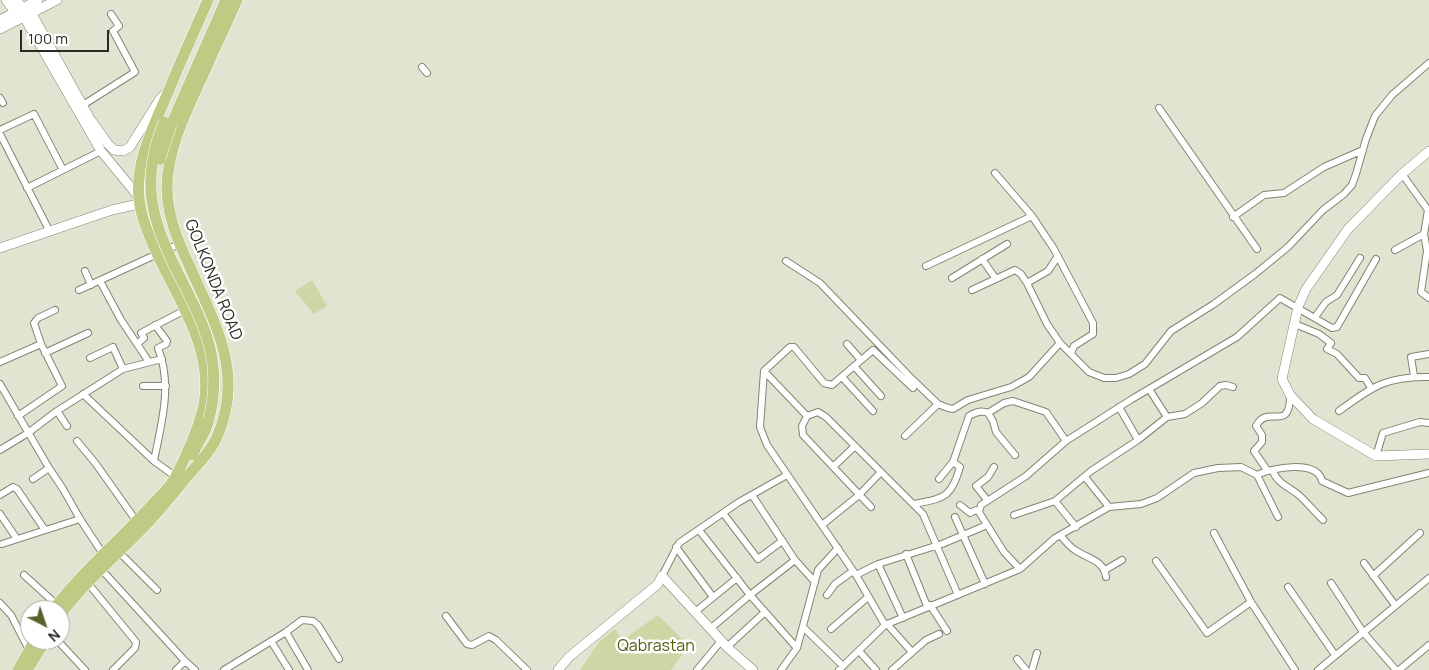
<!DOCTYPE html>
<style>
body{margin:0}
#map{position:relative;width:1429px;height:670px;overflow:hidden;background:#e1e4d0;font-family:Manrope,sans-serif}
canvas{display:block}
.north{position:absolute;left:20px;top:600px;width:50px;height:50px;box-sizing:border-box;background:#fff;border:1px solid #a9aaa7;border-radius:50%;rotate:139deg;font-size:14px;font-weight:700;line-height:20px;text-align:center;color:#292a23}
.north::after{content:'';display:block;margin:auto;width:18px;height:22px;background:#5b602e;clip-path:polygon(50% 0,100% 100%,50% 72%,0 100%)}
.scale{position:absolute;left:20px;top:30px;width:89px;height:22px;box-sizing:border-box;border:2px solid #292a23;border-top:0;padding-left:6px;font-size:15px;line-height:18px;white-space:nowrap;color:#292a23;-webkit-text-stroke:4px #fff;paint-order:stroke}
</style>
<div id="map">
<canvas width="1429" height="670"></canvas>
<div class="north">N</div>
<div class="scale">100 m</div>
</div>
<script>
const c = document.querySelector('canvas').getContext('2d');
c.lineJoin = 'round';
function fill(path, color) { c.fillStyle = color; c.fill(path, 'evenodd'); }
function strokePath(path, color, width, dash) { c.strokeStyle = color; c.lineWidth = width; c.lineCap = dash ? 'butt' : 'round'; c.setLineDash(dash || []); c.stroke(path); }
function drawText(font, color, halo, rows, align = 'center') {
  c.font = font + ' Manrope,sans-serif'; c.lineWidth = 5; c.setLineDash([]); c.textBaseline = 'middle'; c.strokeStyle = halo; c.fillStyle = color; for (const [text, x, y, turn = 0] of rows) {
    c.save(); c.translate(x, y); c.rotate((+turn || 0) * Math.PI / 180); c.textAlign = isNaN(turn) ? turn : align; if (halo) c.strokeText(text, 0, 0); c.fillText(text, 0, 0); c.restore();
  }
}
fill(new Path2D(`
 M312,280L327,306L314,314L295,291Z
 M658,615L689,646L671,670H580L599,642L615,629L623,640Z`), '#cfd6a5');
const street = new Path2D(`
 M422,67L427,73
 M0,98L3,103
 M83,105L135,72L113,31L119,26L111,14
 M1159,108L1257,249
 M0,130L34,114L63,170
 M0,134L50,232
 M995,173L1032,216L1054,249L1093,323V334L1074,346L1071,353
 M1402,174L1428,210L1424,234L1427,251L1421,292L1429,298
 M27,188L101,151
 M1233,217L1264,195L1284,193L1324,167L1363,150
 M1395,250L1424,234
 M982,259L996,279
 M786,261L820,283L912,379L938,404L948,408L953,409L968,400L1011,387L1029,377L1060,343
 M926,266L1032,216
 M85,271L91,285
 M952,278L1007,244
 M100,281L121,320L149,362
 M1027,283L1048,271L1058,256
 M79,290L179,244
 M972,290L1015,270L1021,274L1027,283L1047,324L1060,343L1089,372L1104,378H1116L1129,374L1145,364L1171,331L1214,304L1255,274L1288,247L1323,210L1344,194L1352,185L1356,174L1366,139L1375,116L1392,95L1429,63
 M1315,317L1326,302L1337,295L1360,258
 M1295,324L1319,334L1331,343L1327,349L1337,354L1359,378H1365L1371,388
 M41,344L34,323L38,318L55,310
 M137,344L144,338L141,333L185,310
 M847,344L861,360
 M45,353L88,333
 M90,358L113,347L123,369
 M0,362L41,344L62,386L18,416
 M854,366L881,396
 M764,371L807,416
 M1414,376L1411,357L1429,354
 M842,377L873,411
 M0,384L49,468L63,489L80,519L103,554
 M143,386H166
 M1149,389L1167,417
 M83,394L154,461L176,477
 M1119,407L1138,440
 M57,411L67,426
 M1339,411C1372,387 1386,376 1429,377
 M988,413L993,421L996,432L1015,455
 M905,436L938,404
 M77,441L96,464L137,522
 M0,450L28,433L57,411L123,369L162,359
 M1376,456L1383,433L1420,422L1429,423
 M154,461C161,424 173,386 158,348L166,344L167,341L155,325
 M833,467L855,446
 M1267,470L1254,451L1262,442V435L1256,426C1268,403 1290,434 1290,395
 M1273,471C1277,484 1292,488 1301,497C1309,505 1316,513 1323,520
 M1257,475C1271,468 1317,459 1322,481L1348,493L1429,473
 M1085,477L1109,507
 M33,479L49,468
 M939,479L953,462L969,416C974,413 982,410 988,413L1004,403L1013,401L1046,412L1066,441
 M0,495L13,487L17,489L45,530
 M752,495L795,560L815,582
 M987,500L976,486L988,477L994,467
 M1055,501L1076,527
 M914,504C943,498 951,499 960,467L953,462
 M960,505L970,513L976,510L979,512
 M871,507L803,435L802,426L807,416L818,412L826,417L923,514L958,595
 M723,513L758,559L782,541
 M0,514L17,539
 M1014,515L1055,501L1091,471L1138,440L1167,417L1185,414L1202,403L1220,386L1226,385L1233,387
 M955,517L985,584
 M822,525L858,496L881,472
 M699,530L750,595L797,648
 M1214,533L1251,602L1295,670
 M1061,536C1065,541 1070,547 1075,550C1088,559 1104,560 1106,577
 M2,544L80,519
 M676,547L713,597
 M118,551L157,590
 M906,554L927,606
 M1156,561L1207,633L1251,602
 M1364,563L1395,605
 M878,564L903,618
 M100,568L185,661L195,670
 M1020,569L1004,552L979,512L981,505L1026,476L1066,441L1132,399L1237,337L1280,298L1332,328L1337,327L1376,259
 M1105,570L1122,560
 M24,575L57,605
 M856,575L878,564L942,544L987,525
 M662,576L679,543L739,502L787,475
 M1373,576L1420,533
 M87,582L136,642L135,648L113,670
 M1331,583L1363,632L1396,670
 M1288,587L1335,655
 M827,595L835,584L853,571
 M0,603L11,615L29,650
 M930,605L947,631
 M695,612L737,578
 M446,616L467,644L472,645L489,636L496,640L527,670
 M887,624L912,652
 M885,625L856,575L767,445L760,427L764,371L790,347H794L824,383L832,385L873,350L913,388
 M803,627L843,666
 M710,629L750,595L795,560
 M831,629L868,597
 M286,632L308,670
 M57,640L85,670
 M271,641L289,670
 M727,647L765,612
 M859,651L876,670
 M1017,659L1026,670
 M176,670L185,661
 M224,670L286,632L302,620L313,621L318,625L339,659
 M697,670L721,641
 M781,670L797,648L818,570L838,548
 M839,670L885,625L1020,569L1055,538L1109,507L1141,504L1157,498L1194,473L1218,468L1241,467L1257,475L1278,517
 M892,670L926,640L939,634
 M1032,670L1037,653
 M1318,670L1429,578
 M1399,670L1429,645`);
const secondary = new Path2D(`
 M6,0L15,12L24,17L101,151L138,196
 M16,0L23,8L27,11
 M32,14L90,119L108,144L114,150L123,151L130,147L160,99L165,94
 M0,20L38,0
 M0,29L57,0
 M1429,151L1402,174L1348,229L1306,289L1298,307L1282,379L1290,395L1313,419L1376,456L1429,454
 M0,248L112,210L139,204
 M558,670L569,657L658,584L662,576L727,647L753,670`);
const highway = new Path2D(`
 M171,125L226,0
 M192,455L205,431L209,419
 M53,610C82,572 119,541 151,506C160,496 172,486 177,474C188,452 199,428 204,404C213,356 185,309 164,268C155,250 140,218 139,198C135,160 155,124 169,90C181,60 195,30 208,0
 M60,615C83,584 111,560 138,533C155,516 170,498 185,479C196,466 210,453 217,437C245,373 215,324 189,265C177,239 167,215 167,186C168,147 187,110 203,75C214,50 226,25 237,0
 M18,670L35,640
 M27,670L46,640`);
strokePath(street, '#828573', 8);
strokePath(secondary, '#828573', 10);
strokePath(highway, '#fff', 12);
strokePath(street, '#fff', 6);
strokePath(secondary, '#fff', 9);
strokePath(highway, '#c1ca85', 11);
const highwayBridge = new Path2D(`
 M164,122C154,147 148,173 152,200C155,222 163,241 172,261C199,316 225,355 209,419
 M160,159L171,125`);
strokePath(highwayBridge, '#fff', 12, []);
strokePath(highwayBridge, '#c1ca85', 11);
drawText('16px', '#292a23', '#fff', [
 ["GOLKONDA ROAD",213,280,68]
]);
drawText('16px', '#555b10', '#fff', [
 ["Qabrastan",656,647]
]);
</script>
